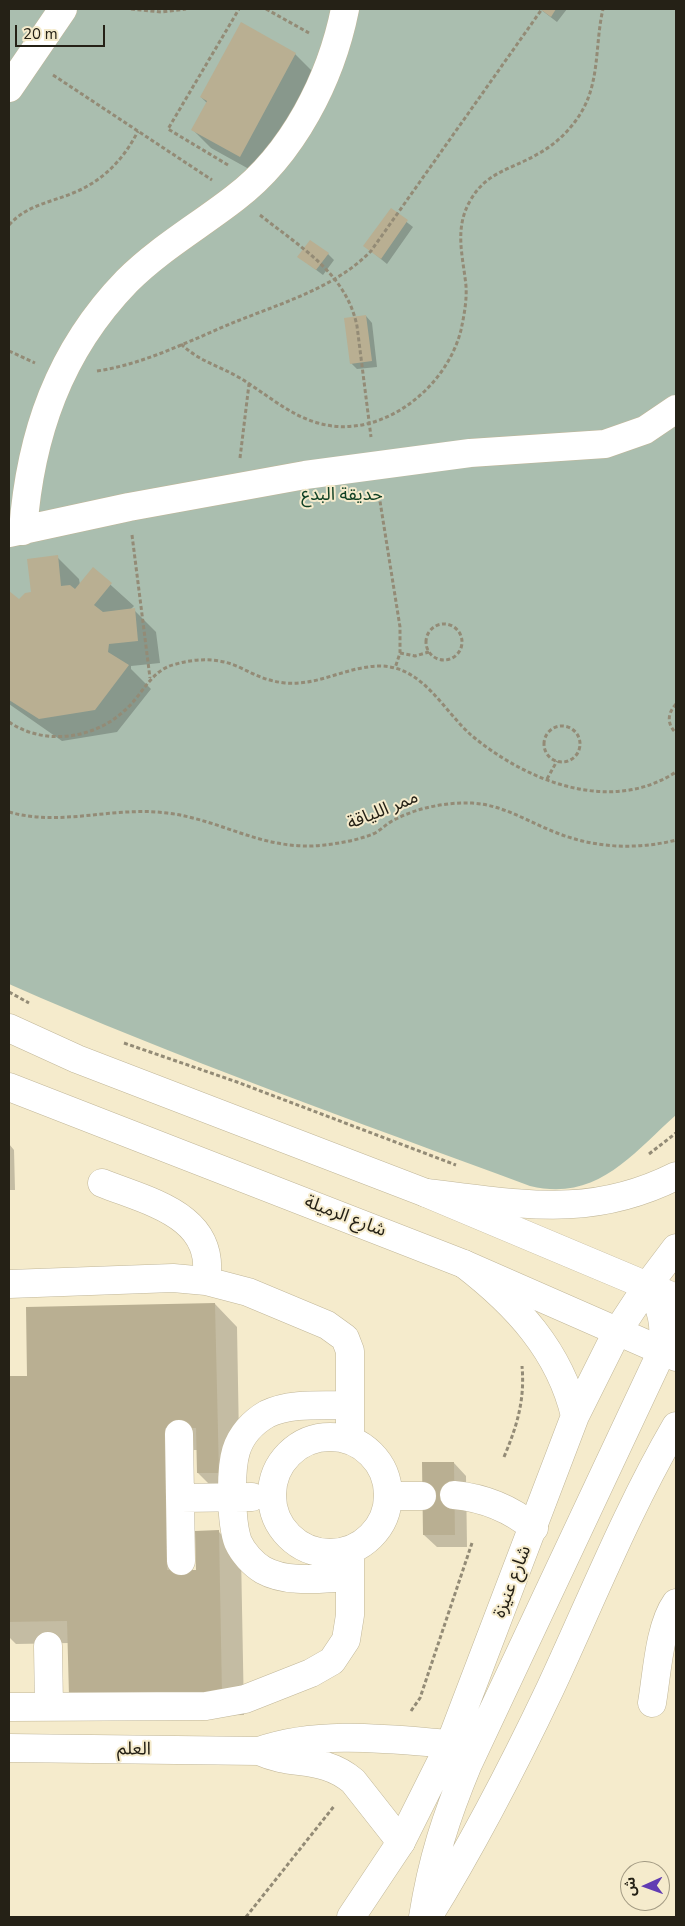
<!DOCTYPE html>
<meta charset="utf-8">
<style>
body{margin:0}
#map{position:relative;width:685px;height:1926px;overflow:hidden;background:#f5ebcc;font-family:"Nunito Sans","Noto Sans Arabic",sans-serif}
canvas{display:block}
.frame{position:absolute;inset:0;border:10px solid #252116;pointer-events:none}
.north{position:absolute;left:620px;top:1861px;width:50px;height:50px;box-sizing:border-box;background:#f5ebcc;border:1px solid #a29a83;border-radius:50%;rotate:268deg;font-size:14px;font-weight:700;line-height:20px;text-align:center;color:#252116}
.north::after{content:'';display:block;margin:auto;width:18px;height:22px;background:#613bb3;clip-path:polygon(50% 0,100% 100%,50% 72%,0 100%)}
.scale{position:absolute;left:15px;top:25px;width:90px;height:22px;box-sizing:border-box;border:2px solid #252116;border-top:0;padding-left:6px;font-size:15px;line-height:18px;white-space:nowrap;color:#252116;-webkit-text-stroke:4px #f5ebcc;paint-order:stroke}
</style>
<div id="map">
<canvas width="685" height="1926"></canvas>
<div class="frame"></div>
<div class="north">ش</div>
<div class="scale">20 m</div>
</div>
<script>
const c = document.querySelector('canvas').getContext('2d');
c.lineJoin = 'round';
function fill(path, color) { c.fillStyle = color; c.fill(path, 'evenodd'); }
function strokePath(path, color, width, dash) { c.strokeStyle = color; c.lineWidth = width; c.lineCap = dash ? 'butt' : 'round'; c.setLineDash(dash || []); c.stroke(path); }
function drawText(font, color, halo, rows, align = 'center') {
  c.font = font + ' "Nunito Sans","Noto Sans Arabic",sans-serif'; c.lineWidth = 4; c.setLineDash([]); c.textBaseline = 'middle'; c.strokeStyle = halo; c.fillStyle = color; for (const [text, x, y, turn = 0] of rows) {
    c.save(); c.translate(x, y); c.rotate((+turn || 0) * Math.PI / 180); c.textAlign = isNaN(turn) ? turn : align; if (halo) c.strokeText(text, 0, 0); c.fillText(text, 0, 0); c.restore();
  }
}
fill(new Path2D(`
 M9,9H676V1115C631,1155 597,1202 530,1186C355,1121 179,1059 9,984Z`), '#aabeaf');
fill(new Path2D(`
 M540,9H567L557,22Z
 M295,54L313,72L258,174L211,148L193,130L207,103L201,97Z
 M391,210L413,227L387,264L365,246Z
 M328,254L334,260L323,275L299,257Z
 M366,316L372,323L377,367L357,369L351,363Z
 M57,557L79,579L80,585L93,569L134,606L130,610H134L156,632L160,663L131,666V669L151,689L117,732L62,741L9,704V592L19,601L32,593Z
 M9,1144L14,1150L15,1190H9Z
 M215,1304L237,1327L240,1495H220L198,1473L197,1450H187L189,1571H197L219,1532L241,1554L244,1715L92,1718L69,1643L16,1644L9,1637V1377H28Z
 M454,1463L466,1476L467,1547H437L424,1535Z`), '#0003');
fill(new Path2D(`
 M540,9H556L551,17Z
 M241,22L296,53L240,157L191,130L207,101L200,97Z
 M391,208L408,220L381,259L363,246Z
 M310,240L329,253L316,270L297,257Z
 M366,315L372,361L350,364L344,318Z
 M58,555L61,586L70,585L75,589L93,567L112,583L94,605L103,612L135,608L138,641L109,644L108,652L129,665L95,710L39,719L9,700V591L19,599L25,593L31,592L27,559Z
 M215,1303L219,1473H197L196,1428H165L167,1570H196L195,1531L219,1530L222,1693L69,1696L67,1621L9,1622V1376H27L26,1307Z
 M422,1462H454L455,1535H423Z`), '#b9af92');
const minor = new Path2D(`
 M9,88L63,9
 M23,531C30,435 59,351 127,281C159,249 199,226 235,198C293,154 331,79 345,9
 M9,533L129,507L305,475L470,453L605,444L645,430L676,409
 M9,1028L77,1059L426,1193L676,1298
 M9,1087L464,1264L676,1357
 M102,1183C149,1202 217,1215 206,1281
 M9,1284L173,1278L206,1281L248,1292L327,1325L345,1338L350,1351V1440
 M179,1434L181,1561
 M272 1495a58 58 0 1 1 116 0a58 58 0 1 1-116 0Z
 M454,1495C485,1498 510,1508 534,1528
 M388,1496H422
 M181,1498L252,1497
 M350,1577C323,1578 288,1584 263,1570C253,1564 243,1553 238,1542C231,1523 230,1471 236,1451C241,1435 253,1422 267,1414C291,1402 325,1406 350,1405
 M48,1646L49,1707
 M652,1703C657,1674 659,1627 676,1603
 M9,1707L206,1706L245,1699L311,1673L332,1661L346,1640L350,1615V1550
 M9,1748L259,1751C319,1730 388,1739 450,1744
 M259,1751C294,1767 322,1755 353,1781L401,1842`);
const major = new Path2D(`
 M426,1193C519,1203 588,1220 676,1176
 M464,1264C516,1304 560,1351 575,1416
 M351,1917L401,1842L450,1744L575,1416L617,1332L648,1285L676,1248
 M423,1917C432,1860 446,1817 468,1764L662,1351C666,1325 662,1307 648,1285
 M428,1917C473,1844 513,1767 550,1689C591,1601 627,1510 676,1426`);
strokePath(minor, '#c0b698', 29);
strokePath(major, '#c0b698', 29);
strokePath(new Path2D(`
 M131,9L161,12L186,9
 M266,9L309,33
 M53,75L212,180
 M228,165L168,129L239,9
 M260,215C300,247 346,273 357,326L371,437
 M9,225C27,205 49,203 73,193C103,181 124,159 138,131
 M181,344C200,362 218,365 240,378C265,393 289,415 318,423C379,441 446,390 461,330C464,316 467,300 466,286C463,256 454,229 470,201C486,172 510,170 536,155C555,145 571,130 582,111C600,80 595,43 603,9
 M9,351L35,363
 M97,371C144,364 187,342 230,324C278,304 334,289 371,251L542,9
 M240,458L249,384
 M379,495L400,627V653L395,668
 M132,535L150,678
 M426 642a18 18 0 1 1 36 0a18 18 0 1 1-36 0Z
 M400,653L415,656L429,652
 M676,704C667,714 667,724 676,733
 M9,722C44,746 94,739 124,711C143,695 150,670 176,664C197,658 219,658 239,667C255,675 267,681 285,683C319,686 347,666 381,666C423,667 443,710 471,735C526,781 610,815 676,772
 M544 744a18 18 0 1 1 36 0a18 18 0 1 1-36 0Z
 M547,779L557,761
 M9,812C61,827 114,806 167,813C224,820 263,852 325,845C341,843 358,840 373,834C380,831 385,825 392,821C416,808 445,802 472,803C504,805 528,822 557,833C595,848 637,850 676,840
 M9,992L29,1003
 M124,1043L237,1082L456,1165
 M649,1154L676,1133
 M504,1457C517,1426 525,1400 522,1366
 M411,1711L420,1698L472,1543
 M246,1917L335,1805`), '#938b76', 3, [4, 2.5]);
strokePath(minor, '#fff', 28);
strokePath(major, '#fff', 28);
drawText('18px', '#114125', '#f5ebcc', [
 ["حديقة البدع",342,496]
]);
drawText('18px', '#252116', '#f5ebcc', [
 ["ممر اللياقة",383,811,-22],
 ["شارع الرميلة",345,1217,21],
 ["شارع عنيزة",513,1582,-69],
 ["العلم",134,1750,1]
]);
</script>
